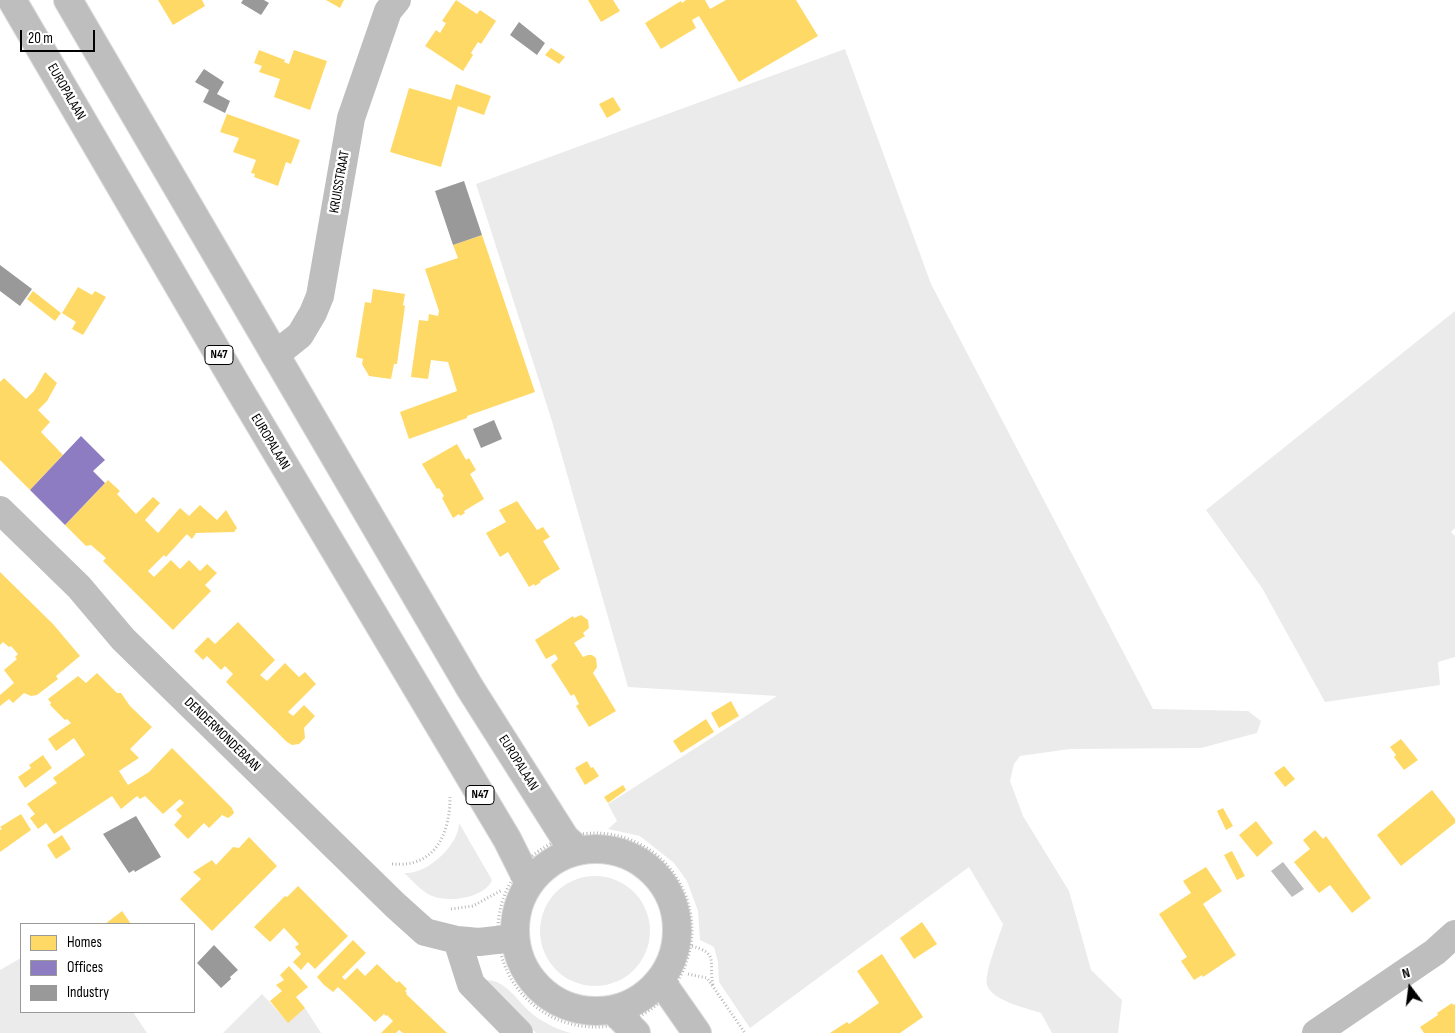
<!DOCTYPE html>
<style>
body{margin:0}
#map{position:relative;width:1455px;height:1033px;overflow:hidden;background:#fff;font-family:"Sofia Sans Condensed",sans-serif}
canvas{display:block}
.legend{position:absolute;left:20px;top:923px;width:175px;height:90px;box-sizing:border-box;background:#fff;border:1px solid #999;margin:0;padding:6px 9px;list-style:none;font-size:15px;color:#000}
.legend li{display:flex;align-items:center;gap:10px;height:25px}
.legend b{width:25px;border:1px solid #999}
.north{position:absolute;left:1385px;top:963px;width:50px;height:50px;-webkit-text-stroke:4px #fff;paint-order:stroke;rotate:345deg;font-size:14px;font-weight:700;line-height:20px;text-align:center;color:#000}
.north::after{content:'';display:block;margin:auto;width:18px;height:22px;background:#000;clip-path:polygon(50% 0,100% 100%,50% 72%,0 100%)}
.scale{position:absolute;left:20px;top:30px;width:75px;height:22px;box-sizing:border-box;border:2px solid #000;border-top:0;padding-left:6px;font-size:15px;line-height:18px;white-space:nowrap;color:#000;-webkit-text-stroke:4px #fff;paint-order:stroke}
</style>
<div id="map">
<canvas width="1455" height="1033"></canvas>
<ul class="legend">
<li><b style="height:14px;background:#ffd966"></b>Homes</li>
<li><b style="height:14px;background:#8e7cc3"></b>Offices</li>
<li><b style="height:14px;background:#999"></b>Industry</li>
</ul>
<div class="north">N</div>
<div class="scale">20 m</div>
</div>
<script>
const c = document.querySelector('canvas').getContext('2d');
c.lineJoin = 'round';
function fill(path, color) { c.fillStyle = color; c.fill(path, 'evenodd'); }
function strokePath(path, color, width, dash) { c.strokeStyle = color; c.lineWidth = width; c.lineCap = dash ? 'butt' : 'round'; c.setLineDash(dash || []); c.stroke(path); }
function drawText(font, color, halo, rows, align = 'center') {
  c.font = font + ' "Sofia Sans Condensed",sans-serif'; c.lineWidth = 5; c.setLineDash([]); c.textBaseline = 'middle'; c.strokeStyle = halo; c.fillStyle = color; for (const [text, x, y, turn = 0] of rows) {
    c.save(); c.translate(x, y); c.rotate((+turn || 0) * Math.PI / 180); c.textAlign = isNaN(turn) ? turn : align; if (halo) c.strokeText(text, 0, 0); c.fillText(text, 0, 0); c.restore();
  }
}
fill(new Path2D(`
 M845,49L931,284L1153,709L1248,711L1261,721L1257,733L1201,748L1070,749L1020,756L1014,764L1010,781L1023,816L1069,891L1091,970L1122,1000L1118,1033H1052L1041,1013C1027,1008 992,1001 987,985C984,974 999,937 1003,924L969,867L750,1028L719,982L718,962L714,947L700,940L698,911L687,881L674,863L640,836L608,829L617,821L608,804L777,696L628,687L551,418L476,184Z
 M1455,311V528L1451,532L1455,536V657L1438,662L1440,685L1325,702L1262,588L1206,510Z
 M459,823L492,880C485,898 448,903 432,896C421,891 413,881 404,873C427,875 459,845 459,823Z
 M540 931a55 55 0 1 1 110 0a55 55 0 1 1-110 0Z
 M21,958V1012H133L147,1033H0V970Z
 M486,980C508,980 518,1004 535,1016C546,1024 559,1030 571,1033H536L484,981Z
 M262,994L288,1022L305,1008L321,1033H223Z`), '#ebebeb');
fill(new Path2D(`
 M1283,862L1304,889L1292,897L1271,871Z`), '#bdbdbd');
fill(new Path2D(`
 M158,0H202L205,6L173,25Z
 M326,0H344L340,8Z
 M456,0L477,14L480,10L496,21L481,44L478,42L471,53L473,55L463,71L425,46L436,30L440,33L446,23L442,21Z
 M588,0H613L620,11L601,22Z
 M686,0H705L710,9L726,0H796L818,36L739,82L699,16L692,20L696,28L661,49L645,23L681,1L682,3Z
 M551,48L565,57L559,64L545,55Z
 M259,50L285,60L284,62L289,64L294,50L327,61L310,110L274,97L280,79L259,72L262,66L254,63Z
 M456,84L491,96L484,115L458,106L441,167L390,152L409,88L451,100Z
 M613,97L621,110L607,118L599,104Z
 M227,114L300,140L291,164L286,162L278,186L254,177L255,174L251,173L256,160L233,152L239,138L220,132Z
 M482,235L535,392L467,416V418L409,439L400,412L457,391L448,362L431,360L428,379L411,377L419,320L428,321L429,314L438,316L439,311L425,269L458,258L453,245Z
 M78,287L92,295L95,291L106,297L83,335L72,329L76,322L62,313Z
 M373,289L405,294L403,305L405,306L397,364H394L391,379L369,376L362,364L363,359L356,357L365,302L371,303Z
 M33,291L61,313L55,321L27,299Z
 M45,372L57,383L47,401L38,410L50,422L41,432L63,455L30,490L0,460V382L4,378L26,399L34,391Z
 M457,444L466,460L469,458L476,470L470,474L484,499L464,511L465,513L460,516L459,514L453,518L442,498L444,496L439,488L437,489L422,464Z
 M108,480L120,491L117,494L136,514L153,497L160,503L145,520L158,533L180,508L189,516L200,505L217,520L226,510L237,528L234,532L196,533L192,539L187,534L166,557L164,555L148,571L154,577L171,560L180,569L189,560L200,571L207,564L217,573L205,585L211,591L173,630L103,561L106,558L91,545L86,546L65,525Z
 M517,501L537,530L543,527L550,537L543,541L560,569L540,581L541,582L535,586L534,584L529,587L508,552L500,557L486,533L506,522L499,510Z
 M0,572L53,624L80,656L56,676L58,679L37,695L31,696L24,693L13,703L9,699L0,706V695L14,683L4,670L17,659L15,657L18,654L11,646L9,647L3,642L0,645Z
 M581,615L588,620L589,628L583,633L585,636L574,643L583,657L588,655H592L596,658L597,667L593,673L616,711L589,727L576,706L579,704L574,694L571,696L551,665L558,659L555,654L546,659L535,640L573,616L574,618Z
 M238,622L275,660L260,675L267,681L285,663L299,677L305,672L316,684L288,712L293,716L304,705L315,716L304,728L305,738L299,744L292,745L287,742L226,682L233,674L225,666L221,670L207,656L203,660L194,651L208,637L215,644Z
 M97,673L117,693H121L130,706L152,727L130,749L139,758L119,771L128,785L149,772L172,748L232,808L234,813L231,816L228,818L222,815L209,828L204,823L188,839L174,825L182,816L176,810L184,803L180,799L163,814L145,796L140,799L137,796L121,809L112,796L54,834L46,823L38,829L30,818L35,814L27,804L57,783L53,778L85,755L74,738L56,751L48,739L71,723L67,719L65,720L50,705L51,703L48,699L78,676L86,683Z
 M731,701L739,716L719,728L711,713Z
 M706,719L714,732L681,753L673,741Z
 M1401,739L1418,760L1404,770L1394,757L1396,755L1390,747Z
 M43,755L52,768L25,788L18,777L31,768L29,765Z
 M587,761L591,768L593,767L599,776L585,785L575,768Z
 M1284,766L1295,779L1285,787L1274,773Z
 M623,785L626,790L608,803L604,797Z
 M1432,790L1455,819V823L1401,866L1377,835Z
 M1223,808L1233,826L1226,830L1217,811Z
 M21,814L31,830L0,852V830L2,829L0,827Z
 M1256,821L1273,843L1257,857L1239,835Z
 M1315,830L1323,839L1326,836L1371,898L1352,913L1330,885L1319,893L1294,862L1310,849L1303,840Z
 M62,835L71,849L56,859L47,845Z
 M249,837L277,866L212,931L180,899L201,879L193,872L212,860L216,865L233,847L239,848Z
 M1232,851L1245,876L1237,880L1224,855Z
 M1206,867L1222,891L1203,904L1236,955L1203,977L1202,975L1194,980L1181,961L1187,957L1159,914L1191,893L1183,881Z
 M298,886L348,936L315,969L308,962L301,970L293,962L301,954L295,947L299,944L284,928L270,942L254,927L285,896L287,897Z
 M122,911L131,924H105Z
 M922,922L937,944L914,959L900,938Z
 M353,940L366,953L342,977L345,980L357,968L365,976L377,964L397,983L399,981L407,989L405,991L407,993L406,994L447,1033H403L399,1030L396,1033H381L393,1021L387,1015L386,1016L384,1014L375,1022L338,987L333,992L324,985L317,977Z
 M882,954L923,1017L900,1033H830L847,1022L849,1024L879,1003L857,971Z
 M289,966L308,987L296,997L305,1008L288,1023L270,1001L282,991L276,985L284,980L280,975Z
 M1452,1003L1453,1005L1455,1004V1033H1424L1420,1027L1438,1015L1437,1013Z`), '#ffd966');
fill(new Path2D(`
 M81,436L105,460L93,471L105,483L65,525L30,490Z`), '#8e7cc3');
fill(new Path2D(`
 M243,0H264L269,3L261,15L241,3Z
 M519,22L545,43L537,55L510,35Z
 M204,69L224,82L217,94L230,101L225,113L203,102L209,90L195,82Z
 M464,181L482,235L453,245L435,191Z
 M0,265L32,289L20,306L0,291Z
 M494,420L502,439L481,448L473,429Z
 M136,816L161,857L135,872L134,870L129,873L103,834Z
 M214,945L238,970L230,977L231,979L221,988L197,963Z`), '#999');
const major = new Path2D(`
 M515 930a81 81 0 1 1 162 0a81 81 0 1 1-162 0Z
 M660,980L697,1033
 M613,1010L636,1033`);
const highway = new Path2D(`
 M12,0L236,384L507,839L529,883
 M68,0L470,688L565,838L578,850`);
strokePath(major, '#dbdbdb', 30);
strokePath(highway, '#dbdbdb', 30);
strokePath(new Path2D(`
 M498 930a97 97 0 1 1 194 0a97 97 0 1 1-194 0Z
 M392,864C435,868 450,834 450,797
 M451,909L473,906L502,890
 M692,946C720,954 708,962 713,985
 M688,974L707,978L745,1033`), '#b9b9b9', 3, [1, 2.5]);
strokePath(new Path2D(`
 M275,355L300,335L313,313L320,296L351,118L388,11L397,0
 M0,510L79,587L123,639L395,905L425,932L457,940L479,942L514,938
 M457,940L471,984L519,1033
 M1316,1033L1435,952L1455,934`), '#bebebe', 28);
strokePath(major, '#bebebe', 28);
strokePath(highway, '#bebebe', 28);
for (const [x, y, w] of [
 [219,355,28],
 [480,795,28]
]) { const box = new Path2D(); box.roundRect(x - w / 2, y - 9.5, w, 19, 4); c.fillStyle = '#fff'; c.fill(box); strokePath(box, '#000', 1); }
drawText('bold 12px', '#000', null, [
 ["N47",219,355],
 ["N47",480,795]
]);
drawText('14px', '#000', '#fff', [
 ["EUROPALAAN",66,92,60],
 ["KRUISSTRAAT",340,182,-80],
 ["EUROPALAAN",270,442,59],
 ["DENDERMONDEBAAN",222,735,44],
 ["EUROPALAAN",518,763,58]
]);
</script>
